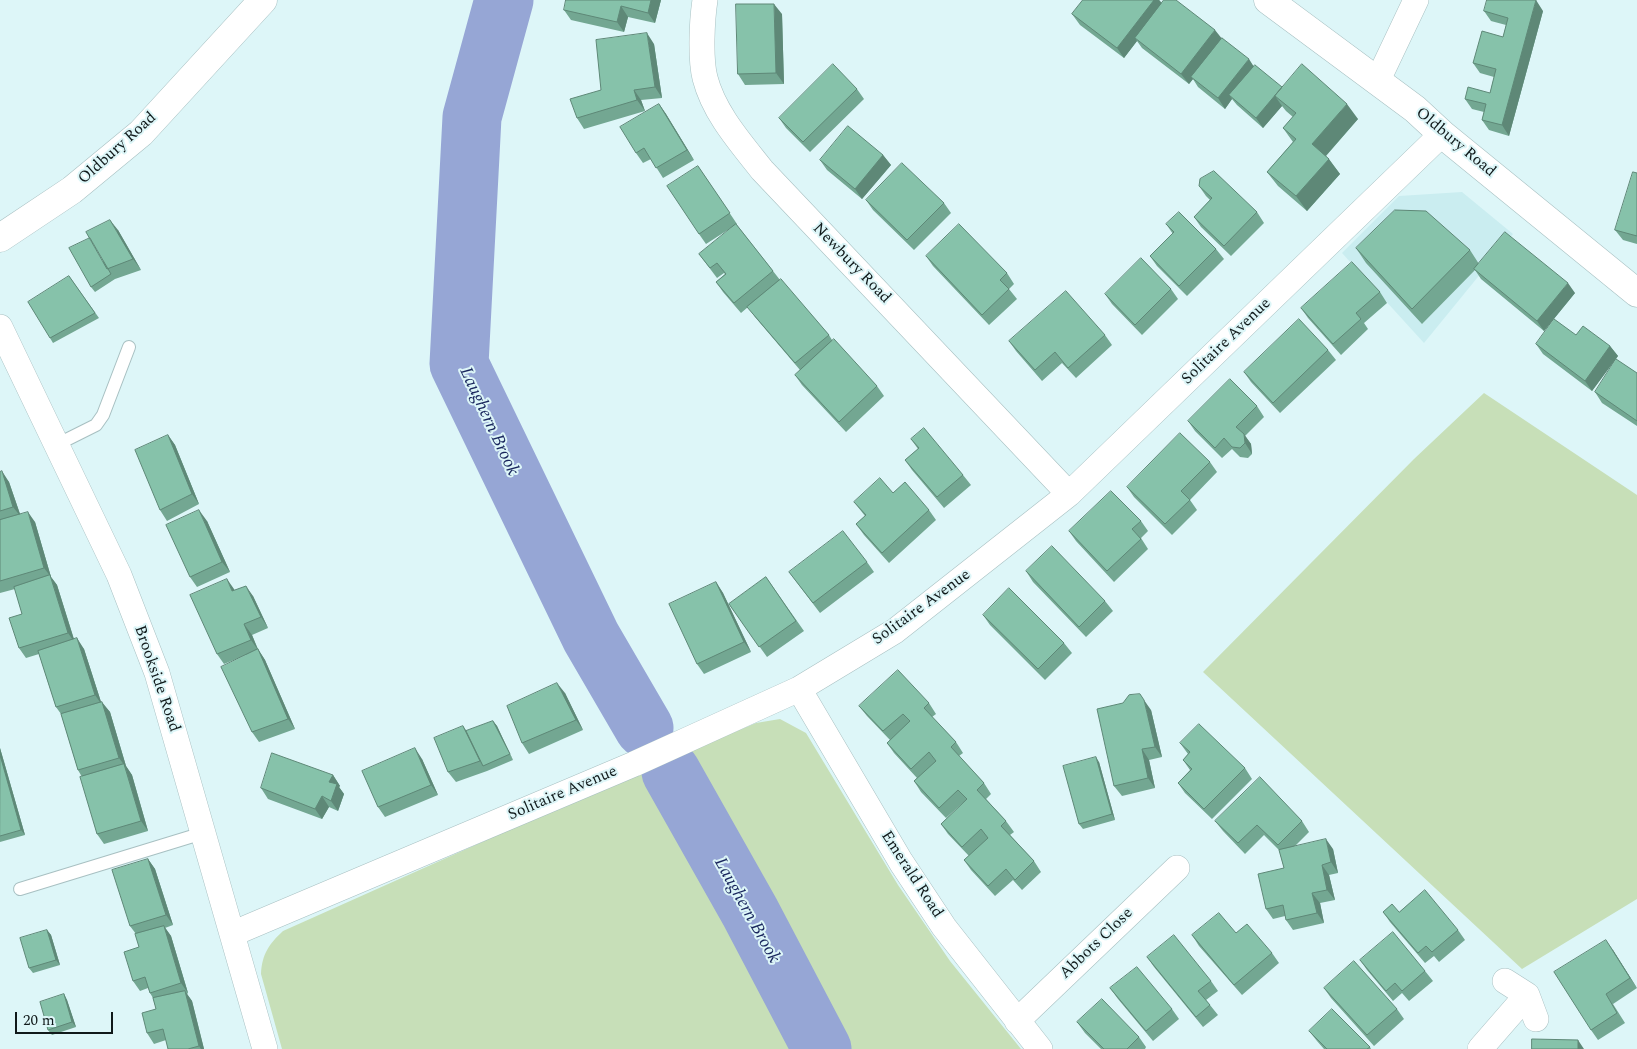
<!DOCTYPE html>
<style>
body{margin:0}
#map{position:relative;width:1637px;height:1049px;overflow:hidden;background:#ddf6f8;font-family:Spectral,serif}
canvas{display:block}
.scale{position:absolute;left:15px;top:1012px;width:98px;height:22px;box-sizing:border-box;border:2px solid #10191a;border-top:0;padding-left:6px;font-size:15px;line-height:18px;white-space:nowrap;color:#10191a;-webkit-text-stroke:4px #ddf6f8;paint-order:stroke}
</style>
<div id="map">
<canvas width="1637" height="1049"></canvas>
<div class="scale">20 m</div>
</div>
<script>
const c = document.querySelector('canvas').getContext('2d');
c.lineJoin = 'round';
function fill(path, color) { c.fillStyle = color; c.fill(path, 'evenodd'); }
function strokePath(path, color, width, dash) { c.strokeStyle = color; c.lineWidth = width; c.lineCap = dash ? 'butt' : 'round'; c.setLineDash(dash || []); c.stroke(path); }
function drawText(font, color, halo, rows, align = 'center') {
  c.font = font + ' Spectral,serif'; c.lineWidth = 4; c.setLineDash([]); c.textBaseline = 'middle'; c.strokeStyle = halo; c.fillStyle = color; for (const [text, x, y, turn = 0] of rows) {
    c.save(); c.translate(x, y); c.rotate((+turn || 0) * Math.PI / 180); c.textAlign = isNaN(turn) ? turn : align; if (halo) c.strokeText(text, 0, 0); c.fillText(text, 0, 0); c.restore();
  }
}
fill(new Path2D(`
 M1462,192L1513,234L1424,343L1342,253L1399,196Z`), '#caedf0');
fill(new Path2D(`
 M1484,393L1637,495V899L1522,969L1203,672L1414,459Z
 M780,719L806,733L898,885L950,961L1021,1049H282L261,974C262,954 269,944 283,931L623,779L756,723Z`), '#c7dfb8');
strokePath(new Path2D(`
 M504,0L472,117L459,364L591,637L644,728
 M671,772L750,912L822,1049`), '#96a6d5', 59);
const service = new Path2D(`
 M56,445L96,425L103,415L129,347
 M20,889L203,833`);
const minor = new Path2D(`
 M705,0C702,20 700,58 705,78C714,113 740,142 762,170L1069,494
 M1377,82L1416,0
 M0,327L119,575L157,673L265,1049
 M799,689L901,862L944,927L1040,1049
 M232,934L634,764L799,689L895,631L1069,494L1442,134
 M1505,981L1527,995L1536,1019
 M1017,1021L1177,868
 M1480,1049L1527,995`);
const tertiary = new Path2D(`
 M1268,0L1415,109L1442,134L1637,293
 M0,238L72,190L141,133L263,0`);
strokePath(service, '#a8c0c2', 14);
strokePath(minor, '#a8c0c2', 26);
strokePath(tertiary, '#a8c0c2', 29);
strokePath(service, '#fff', 12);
strokePath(minor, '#fff', 25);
strokePath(tertiary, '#fff', 28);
fill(new Path2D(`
 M661,0L655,23L628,17L624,32L571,20L564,10Z
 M1083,0H1159L1162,3L1222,39L1254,67L1282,88L1358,119L1326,156L1340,174L1307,211L1278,186L1267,172L1293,142L1283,128L1293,117L1286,111L1282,106L1263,128L1237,105L1232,99L1225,109L1198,87L1193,79L1189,84L1142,48L1137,41L1124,58L1080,25L1072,14Z
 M1484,11H1543L1509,136L1489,130L1482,120L1484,112L1472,109L1465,99L1490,93L1494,77L1480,73L1473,63L1503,37L1506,25L1491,21Z
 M782,14L784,84L745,85L738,74Z
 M654,44L662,98L641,100L645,111L584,129L577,118L601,90Z
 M857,89L864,99L810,152L786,128L779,118Z
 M659,104L666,114L694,160L663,178L651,159L643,163L636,153Z
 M883,155L891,165L862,199L827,170L820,160Z
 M698,166L737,224H736L773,271L780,280L829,335L832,340L877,386L884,396L846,432L802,385L795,375L800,370L755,317L748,307L741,313L723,292L716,282L725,274L724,273L717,278L699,254L734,226L706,244L699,234Z
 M1637,173V244L1623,240L1615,230Z
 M1199,186L1257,212L1264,223L1231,256L1201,227L1194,217L1210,200L1206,196Z
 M866,200L944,203L951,213L914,250L873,210Z
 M1166,224L1216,249L1224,259L1187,296L1157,266L1150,256L1173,234Z
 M118,230L141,270L115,279L95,292L91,287Z
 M1356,248L1470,250L1479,264L1575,293L1544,331L1481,279L1475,270L1422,324L1366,263Z
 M926,256L1007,273L1014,284L1009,289L1017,299L989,325L933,266Z
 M69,276L99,318L53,343L50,338Z
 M1171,289L1178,299L1142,335L1112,304L1105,294Z
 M1380,292L1387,303L1364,323L1368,329L1341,355L1308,318L1301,308Z
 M1105,335L1112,345L1076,378L1062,363L1042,381L1016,351L1009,341Z
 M1576,335L1610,346L1618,356L1592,391L1543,354L1536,344Z
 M1328,350L1336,360L1280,413L1251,382L1244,372Z
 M1637,373V426L1602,403L1595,392Z
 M1257,406L1264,417L1245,436L1251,444L1252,454L1248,458L1240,457L1232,449L1222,458L1195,431L1188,421Z
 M168,435L175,445L199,504L167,521L160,510Z
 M911,439L963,475L971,485L944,508L912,470L905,460L918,449Z
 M1210,462L1217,472L1190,500L1197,510L1172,535L1134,497L1127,487Z
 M0,472L9,482L20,514L35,522L51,577L57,585L74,639L84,649L101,702L110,712L126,766L132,775L148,831L104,844L97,834L82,777L78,770L61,714L56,707L39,654L26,658L19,648L22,614L15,589L0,593Z
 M893,493L929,510L936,520L889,563L864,535L856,524L865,516L854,502Z
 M207,521L230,572L197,587L190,577Z
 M1141,521L1148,531L1141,538L1148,549L1114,582L1076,541L1069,531Z
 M867,562L874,572L820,613L789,572Z
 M1026,571L1105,601L1113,611L1086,637L1033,582Z
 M766,577L804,631L767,657L729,604Z
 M716,582L723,593L751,652L704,674L697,664Z
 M234,590L253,596L268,628L252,635L258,649L265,660L295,729L259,742L252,732L246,655L224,664L217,654Z
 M983,615L1064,643L1072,653L1045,680L990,625Z
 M565,693L583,730L529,754L522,743Z
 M929,703L936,714L932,717L956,742L963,753L959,756L984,783L991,794L986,799L1006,821L1014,832L1010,835L1034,861L1041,872L1022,890L1013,880L995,896L971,870L964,860L969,856L948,834L941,824L966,800L946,818L921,792L914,781L917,778L894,753L887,743L890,740L867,716L859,706Z
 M1151,710L1162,757L1149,760L1155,788L1122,796L1114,786Z
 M493,721L497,726L513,760L487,771L456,782L448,772L463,726L466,731Z
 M1180,743L1245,768L1252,779L1212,819L1185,793L1178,783L1190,770L1183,760L1188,754Z
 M0,748L25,835L0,842Z
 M422,759L438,795L385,817L378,807Z
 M1099,762L1115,820L1083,829L1079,824Z
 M333,775L340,786L339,787L344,794L338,811L329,807L322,819L268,799L261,788Z
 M1215,821H1302L1309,832L1294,847L1333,849L1338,873L1329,875L1335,900L1320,903L1324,923L1293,930L1286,920L1285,916L1273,919L1266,909L1284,868L1279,850L1264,835L1245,854L1223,831Z
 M148,859L155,869L173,925L165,928L171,936L188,993L187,994L192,1001L204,1049H168L166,1040L154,1044L147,1033L156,1009L153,998L150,993L148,988L140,991L133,981L139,947L136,934L130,926Z
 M1383,912H1399L1458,930L1465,940L1439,962L1434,956L1425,963L1390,922Z
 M47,930L51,935L60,965L33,973L29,968Z
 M1192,935L1272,953L1279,963L1242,995L1199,946Z
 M1613,950L1637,988L1613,1004L1625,1023L1598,1040L1591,1030Z
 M1147,957L1211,981L1218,991L1206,1000L1218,1015L1203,1027L1154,967Z
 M1360,960L1425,971L1433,981L1409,1001L1402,993L1393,1001L1367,970Z
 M1110,988L1172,1009L1179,1019L1153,1041L1118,999Z
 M1324,988L1397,1009L1404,1019L1374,1046L1331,998Z
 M64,994L67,1000L76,1027L52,1035L48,1030Z
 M1077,1022L1139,1037L1146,1047L1145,1049H1101L1085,1033Z
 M1309,1031L1370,1047L1371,1049H1324L1317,1041Z`), '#73a792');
fill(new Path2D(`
 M651,0H661L655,23L648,13Z
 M1154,0H1159L1164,6L1135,38L1137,41L1124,58L1117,48Z
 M1536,0L1543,11L1509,136L1502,125Z
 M774,4L782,14L784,84L776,73Z
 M621,6L628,17L624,32L617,22Z
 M1215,30L1223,40L1191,77L1193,79L1189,84L1181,74Z
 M647,33L654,44L662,98L655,87Z
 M1249,59L1256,70L1229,95L1232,99L1225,109L1218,98Z
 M1282,87L1275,96L1282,106L1263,128L1256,118Z
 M634,90L641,100L645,111L637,100Z
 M659,104L666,114L694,160L687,150Z
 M1347,104L1358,119L1323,159L1312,144Z
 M883,155L891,165L862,199L855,189Z
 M1329,159L1340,174L1307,211L1296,196Z
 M110,220L118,230L141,270L133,259Z
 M1568,283L1575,293L1544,331L1537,321Z
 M1610,346L1618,356L1592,391L1585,381Z
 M1244,434L1251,444L1252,454L1245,443Z
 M168,435L175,445L199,504L192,494Z
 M2,471L9,482L21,517L13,507Z
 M199,510L207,521L230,572L222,562Z
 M28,512L35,522L51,577L57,585L75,643L68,633L51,577L44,568Z
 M227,579L234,589L239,602L232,591Z
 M716,582L723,593L751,652L744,642Z
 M246,586L253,596L268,628L261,617Z
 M244,624L252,635L258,650L251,640Z
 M77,638L84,649L102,705L95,695Z
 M258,649L265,660L295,729L288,719Z
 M557,683L565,693L583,730L576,720Z
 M1144,700L1151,710L1162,757L1155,747Z
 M102,702L110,712L126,766L132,775L148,831L141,821L125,766L119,758Z
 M493,721L497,726L513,760L510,754Z
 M463,726L470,736L483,766L480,761Z
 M0,748L25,835L21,830L0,755Z
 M415,748L422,759L438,795L431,785Z
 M1142,749L1149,760L1155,788L1148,778Z
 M1096,757L1099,762L1115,820L1112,814Z
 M333,775L340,786L339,787L344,794L338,811L331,801L329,782Z
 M322,796L329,807L322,819L315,809Z
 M1326,839L1333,849L1338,873L1331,862Z
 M148,859L155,869L173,925L166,915Z
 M1322,865L1329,875L1335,900L1327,890Z
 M1312,893L1320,903L1324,923L1317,913Z
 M164,926L171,936L188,993L181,983Z
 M47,930L51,935L60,965L56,960Z
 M1606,940L1613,950L1637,988L1630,978Z
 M185,991L192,1001L204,1049H201L199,1046Z
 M64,994L67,1000L76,1027L72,1022Z
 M1578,1040L1584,1049H1578Z`), '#5e8877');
const building = new Path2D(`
 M566,0H651L648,13L621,6L617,22L564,10Z
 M1083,0H1154L1117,48L1072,14Z
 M1164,0H1176L1215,30L1181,74L1135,38Z
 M1487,0H1536L1502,125L1482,120L1486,104L1465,99L1468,87L1490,93L1496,69L1473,63L1482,31L1503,37L1508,18L1484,11Z
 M736,4H774L776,73L738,74Z
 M647,33L655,87L634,90L637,100L577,118L570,99L601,90L596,40Z
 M1222,38L1249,59L1218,98L1191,77Z
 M833,64L857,89L803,142L779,118Z
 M1302,64L1347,104L1312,144L1329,159L1296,196L1267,172L1296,139L1283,128L1296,113L1275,96Z
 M1255,65L1282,87L1256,118L1229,95Z
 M659,104L687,150L656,168L644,148L636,153L620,127Z
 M848,126L883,155L855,189L820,160Z
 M902,163L944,203L907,240L866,200Z
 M698,166L730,213L699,234L667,186Z
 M1214,171L1257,212L1224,246L1194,217L1212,198L1199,186L1200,179Z
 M1633,172L1637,173V236L1615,230Z
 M1395,210L1426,211L1470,250L1412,309L1356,248Z
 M1179,212L1216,249L1179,286L1150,256L1174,232L1166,224Z
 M110,220L133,259L107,269L86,232Z
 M736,224L773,271L734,303L716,282L726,274L717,263L710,268L699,254Z
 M959,224L1007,273L1000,280L1009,289L982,315L926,256Z
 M1505,232L1568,283L1537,321L1474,269Z
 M90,238L111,274L91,287L69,248Z
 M1141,258L1171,289L1135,325L1105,294Z
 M1352,262L1380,292L1356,313L1361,319L1333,344L1301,308Z
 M69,276L95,313L50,338L28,302Z
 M781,279L829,335L795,363L747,307Z
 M1066,291L1105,335L1068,368L1055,352L1035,370L1009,341Z
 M1299,319L1328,350L1273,403L1244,372Z
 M1554,319L1576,335L1583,326L1610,346L1585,381L1536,344Z
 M834,339L877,386L839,422L795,375Z
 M1616,359L1637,373V421L1595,392Z
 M1230,379L1257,406L1236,427L1244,434L1245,443L1240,448L1232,447L1224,438L1215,448L1188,421Z
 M924,428L963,475L937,497L905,460L919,448L911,439Z
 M1180,433L1210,462L1181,491L1190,500L1165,524L1127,487Z
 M168,435L192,494L160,510L135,450Z
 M2,471L13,507L0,511V472Z
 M880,478L893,493L905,482L929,510L882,553L856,524L866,515L854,502Z
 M1111,491L1141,521L1132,529L1141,539L1107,571L1069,531Z
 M199,510L222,562L190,577L166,525Z
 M28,512L44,568L0,581V520Z
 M843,531L867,562L813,603L789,572Z
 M1052,546L1105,601L1079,627L1026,571Z
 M50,575L68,633L19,648L9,618L22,614L14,587Z
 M766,577L796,621L759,647L729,604Z
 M227,579L232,591L246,586L261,617L244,624L251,640L217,654L190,595Z
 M716,582L744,642L697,664L669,604Z
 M1009,588L1064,643L1038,669L983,615Z
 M77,638L95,695L56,707L38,651Z
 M258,649L288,719L252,732L221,667Z
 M898,670L929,703L924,708L956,742L951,747L984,783L977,790L1006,821L1001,826L1034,861L1015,880L1006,869L988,886L964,860L988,838L981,829L962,847L941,824L967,799L958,790L939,808L914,781L936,761L929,752L911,769L887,743L910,721L903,714L883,731L859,706Z
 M557,683L576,720L522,743L507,706Z
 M1140,694L1144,700L1155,747L1142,749L1148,778L1114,786L1097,709L1123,703L1129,695Z
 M102,702L119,758L78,770L61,714Z
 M493,721L510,754L483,766L466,731Z
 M1199,724L1245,768L1204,809L1178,783L1192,769L1183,760L1190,752L1180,743Z
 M463,726L480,761L448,772L434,738Z
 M415,748L431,785L378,807L362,771Z
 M272,753L333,775L329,782L337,784L331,801L322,796L315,809L261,788Z
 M0,755L21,830L0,836Z
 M1096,757L1112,814L1079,824L1063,766Z
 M124,764L141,821L97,834L80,777Z
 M1260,777L1302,821L1278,845L1257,825L1238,843L1215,821Z
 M1326,839L1331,862L1322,865L1327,890L1312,893L1317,913L1286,920L1283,905L1266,909L1258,874L1284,868L1279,850Z
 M148,859L166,915L130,926L112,870Z
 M1425,890L1458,930L1432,952L1426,946L1418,953L1383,912L1392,904L1399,912Z
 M1219,913L1236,933L1247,924L1272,953L1234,985L1192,935Z
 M164,926L181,983L150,993L145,977L133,981L124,952L139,947L135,934Z
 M47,930L56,960L29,968L20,938Z
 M1393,932L1425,971L1402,991L1395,983L1386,991L1360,960Z
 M1174,935L1211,981L1198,991L1210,1005L1196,1017L1147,957Z
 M1606,940L1630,978L1606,994L1617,1013L1591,1030L1554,972Z
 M1354,961L1397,1009L1367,1035L1324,988Z
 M1137,967L1172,1009L1146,1031L1110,988Z
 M185,991L199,1046L188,1049H168L163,1029L147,1033L142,1013L156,1009L153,998Z
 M64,994L72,1022L48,1030L40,1002Z
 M1102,999L1139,1037L1127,1049H1104L1077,1022Z
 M1332,1009L1370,1047L1367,1049H1327L1309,1031Z
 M1532,1039L1578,1040V1049H1532Z`);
fill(building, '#86c2aa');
strokePath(building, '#5e8877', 1);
drawText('16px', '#10191a', '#ddf6f8', [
 ["Oldbury Road",1455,143,40],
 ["Oldbury Road",118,149,-42],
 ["Newbury Road",851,264,46],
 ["Solitaire Avenue",1227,342,-44],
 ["Solitaire Avenue",922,608,-36],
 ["Brookside Road",156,679,71],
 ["Solitaire Avenue",563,794,-23],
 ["Emerald Road",911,875,57],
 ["Abbots Close",1097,944,-44]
]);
drawText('italic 18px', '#19265d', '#ddf6f8', [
 ["Laughern Brook",488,422,65],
 ["Laughern Brook",746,911,61]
]);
</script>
